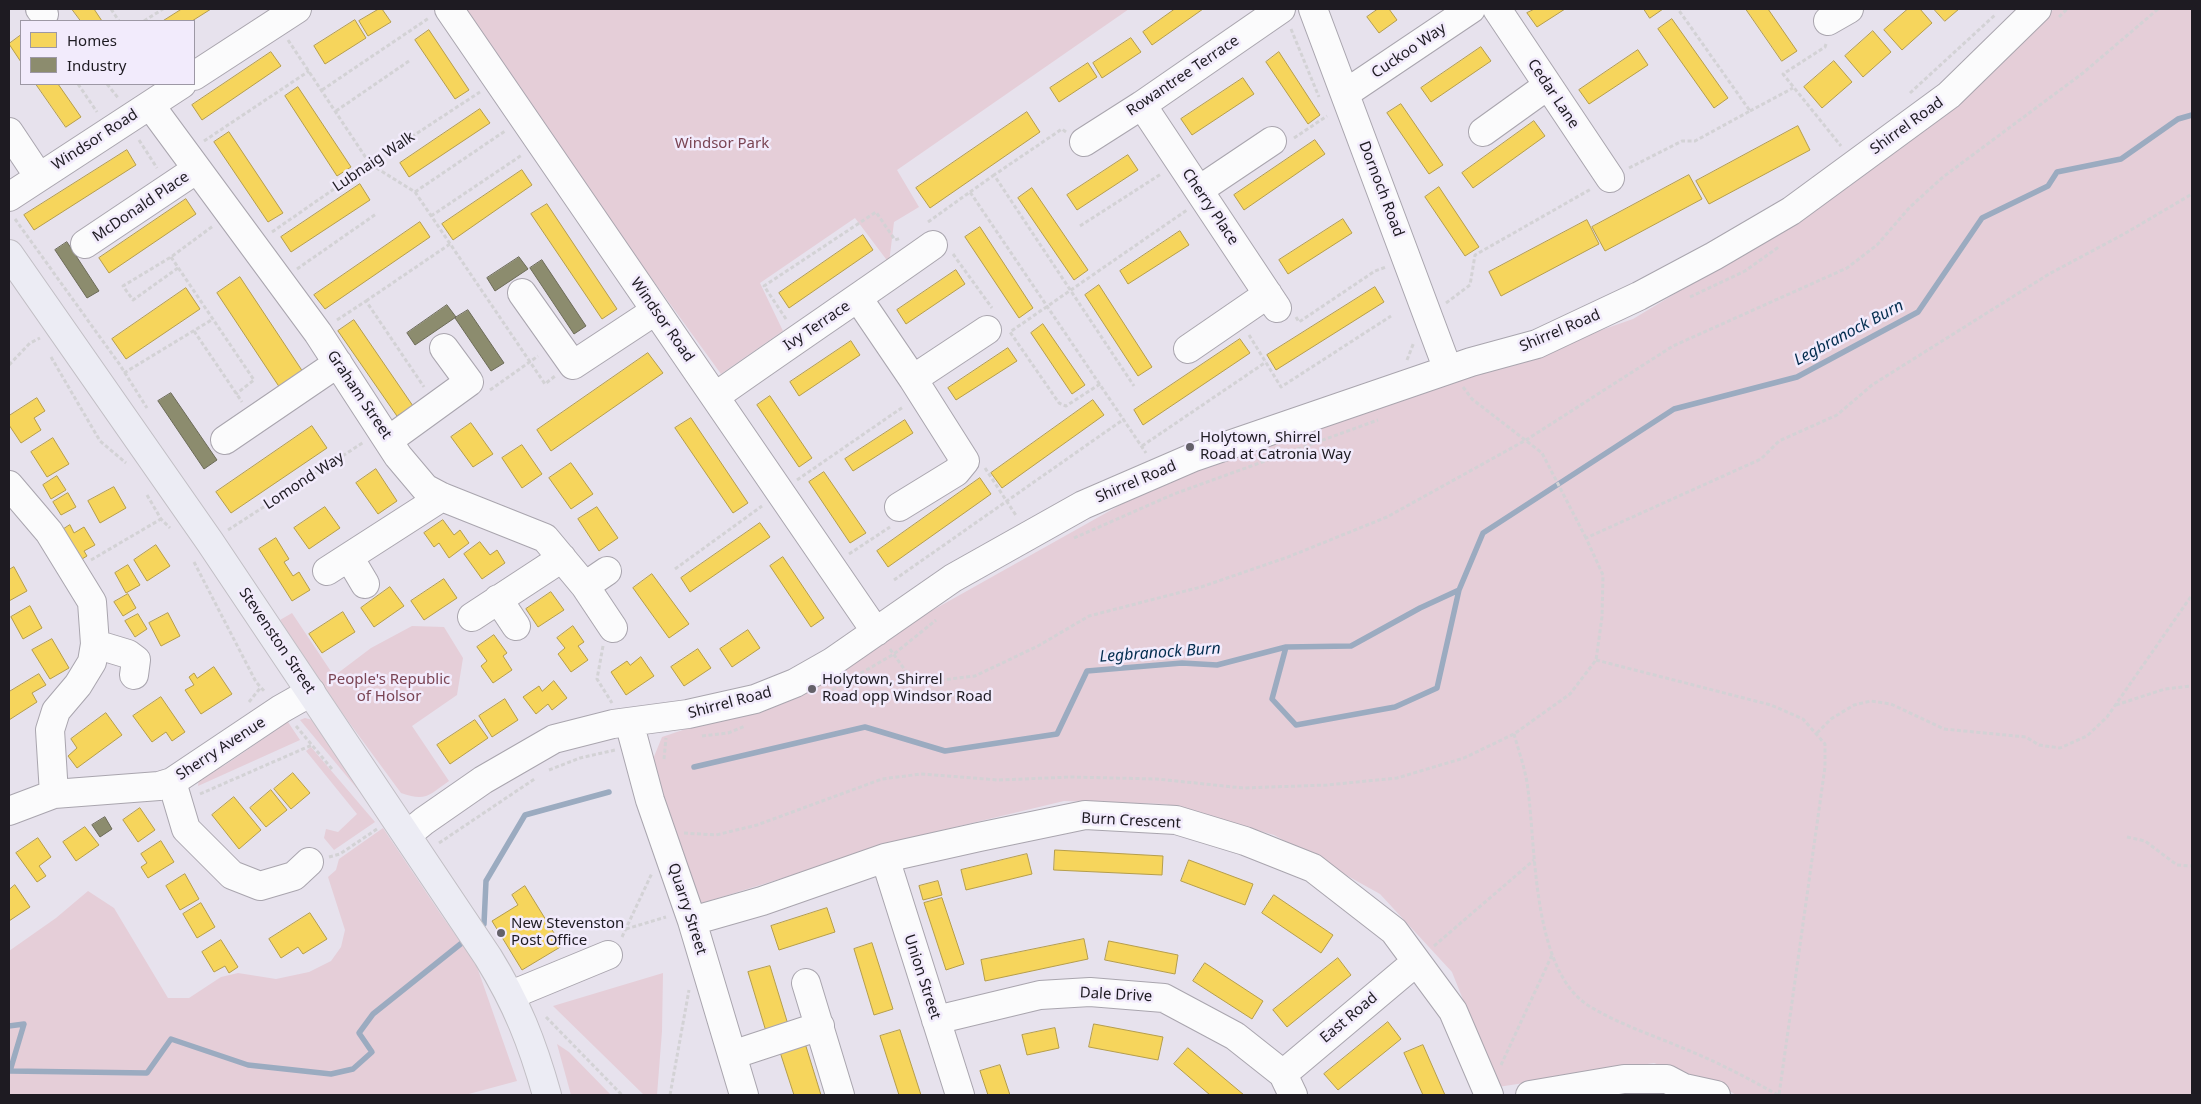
<!DOCTYPE html>
<style>
body{margin:0}
#map{position:relative;width:2201px;height:1104px;overflow:hidden;background:#e7e2ed;font-family:"Noto Sans",sans-serif}
canvas{display:block}
.frame{position:absolute;inset:0;border:10px solid #1e1b22;pointer-events:none}
.legend{position:absolute;left:20px;top:20px;width:175px;height:65px;box-sizing:border-box;background:#f2ebfc;border:1px solid #9d98a5;margin:0;padding:6px 9px;list-style:none;font-size:15px;color:#1e1b22}
.legend li{display:flex;align-items:center;gap:10px;height:25px}
.legend b{width:25px;border:1px solid #9d98a5}
</style>
<div id="map">
<canvas width="2201" height="1104"></canvas>
<div class="frame"></div>
<ul class="legend">
<li><b style="height:14px;background:#f6d55c"></b>Homes</li>
<li><b style="height:14px;background:#8c8c6e"></b>Industry</li>
</ul>
</div>
<script>
const c = document.querySelector('canvas').getContext('2d');
c.lineJoin = 'round';
function fill(path, color) { c.fillStyle = color; c.fill(path, 'evenodd'); }
function strokePath(path, color, width, dash) { c.strokeStyle = color; c.lineWidth = width; c.lineCap = dash ? 'butt' : 'round'; c.setLineDash(dash || []); c.stroke(path); }
function drawText(font, color, halo, rows, align = 'center') {
  c.font = font + ' "Noto Sans",sans-serif'; c.lineWidth = 5; c.setLineDash([]); c.textBaseline = 'middle'; c.strokeStyle = halo; c.fillStyle = color; for (const [text, x, y, turn = 0] of rows) {
    c.save(); c.translate(x, y); c.rotate((+turn || 0) * Math.PI / 180); c.textAlign = isNaN(turn) ? turn : align; if (halo) c.strokeText(text, 0, 0); c.fillText(text, 0, 0); c.restore();
  }
}
fill(new Path2D(`
 M456,9H1129L897,170L919,207L894,222L889,263L855,218L760,283L783,331L721,374Z
 M2054,9H2192V1095H1736L1728,1090L1654,1063L1498,1087L1452,972L1380,894L1274,835L1165,804L1064,801L922,835L699,904L651,764L662,737L826,682L908,624L1154,486L1633,319L1817,208L1982,76Z
 M292,613L334,676L371,648L412,626L444,627L463,658L457,695L412,726L449,781C429,795 426,802 401,793L323,687L280,620Z
 M305,718L313,720L379,815L300,720Z
 M288,722L300,740L198,786L199,779L225,765Z
 M311,747L375,822L334,850L324,838L326,829L338,832L357,814L306,751Z
 M383,828L442,916L476,964L517,1081L465,1095H9V951L56,918L88,891L114,908L168,998H189L221,977L238,973L276,979L309,972L331,961L341,947L345,930L328,877L336,870L339,859Z
 M663,973L662,1031L657,1095H644L553,1006Z
 M557,1044L569,1052L611,1095H571Z`), '#e5ced8');
const homes = new Path2D(`
 M72,9H94L102,21H81Z
 M182,9H211L192,21H163Z
 M379,9H382L391,22L368,36L359,21Z
 M1175,9H1203L1152,45L1143,32Z
 M1378,9H1389L1397,20L1379,33L1367,17Z
 M1535,9H1565L1537,27L1527,13Z
 M1644,9H1663L1650,18Z
 M1746,9H1768L1797,51L1782,61Z
 M1908,9H1920L1932,23L1902,50L1884,30Z
 M1934,9H1959L1945,21Z
 M1672,19L1728,98L1714,108L1658,29Z
 M355,20L366,38L325,64L314,46Z
 M429,30L469,90L455,99L415,40Z
 M1873,31L1891,52L1863,77L1845,56Z
 M21,35V62L9,44Z
 M1131,38L1141,52L1102,78L1093,63Z
 M1481,47L1491,61L1431,102L1421,88Z
 M1638,50L1648,65L1589,104L1579,90Z
 M271,52L281,66L202,120L192,105Z
 M1279,52L1320,115L1308,124L1266,62Z
 M1834,61L1852,82L1822,108L1804,87Z
 M1088,63L1097,77L1059,102L1050,88Z
 M1243,78L1254,94L1192,135L1181,119Z
 M36,84H58L81,117L66,127Z
 M298,87L351,167L337,176L285,96Z
 M1401,104L1443,165L1429,174L1387,113Z
 M480,109L490,123L409,177L400,163Z
 M1027,112L1040,132L930,208L916,188Z
 M1534,121L1545,136L1473,188L1462,173Z
 M1798,126L1810,150L1709,204L1696,181Z
 M229,132L283,213L268,222L214,142Z
 M1315,140L1325,154L1244,210L1234,195Z
 M127,150L136,165L34,230L24,215Z
 M1128,155L1138,170L1077,210L1067,195Z
 M522,170L532,185L453,240L442,224Z
 M1689,175L1702,199L1605,251L1592,227Z
 M360,184L370,200L291,252L281,237Z
 M1439,187L1479,247L1465,256L1425,197Z
 M1032,188L1088,270L1074,280L1018,198Z
 M186,199L196,214L109,273L99,258Z
 M547,204L617,309L602,319L531,214Z
 M1343,219L1352,233L1288,274L1279,260Z
 M1587,220L1599,244L1501,296L1489,272Z
 M420,222L430,237L325,309L314,295Z
 M980,227L1033,308L1019,318L965,237Z
 M1180,231L1189,245L1128,284L1120,271Z
 M863,235L873,250L789,308L779,293Z
 M956,270L965,284L906,324L897,310Z
 M240,277L303,372L280,388L217,293Z
 M1099,285L1152,367L1138,376L1085,295Z
 M1375,287L1384,302L1276,370L1267,355Z
 M186,288L200,309L126,359L112,339Z
 M354,320L413,406L397,416L338,331Z
 M1043,324L1085,385L1072,394L1031,333Z
 M1240,339L1250,353L1143,425L1134,410Z
 M851,341L860,355L799,396L790,382Z
 M1008,348L1017,361L956,400L948,388Z
 M648,353L663,373L551,451L537,430Z
 M770,396L812,458L799,467L757,405Z
 M37,398L45,411L34,418L41,430L21,443L9,425V416Z
 M1093,400L1104,415L1002,488L991,473Z
 M691,418L748,503L733,513L675,428Z
 M905,420L913,433L853,471L845,459Z
 M471,423L493,454L473,467L451,437Z
 M312,426L327,448L231,513L216,492Z
 M53,438L69,464L47,477L31,452Z
 M522,445L542,474L522,488L502,458Z
 M571,463L593,494L571,509L549,478Z
 M376,469L397,501L378,514L356,483Z
 M824,472L866,533L850,543L809,482Z
 M57,476L66,490L51,499L43,485Z
 M980,478L991,494L888,567L877,551Z
 M114,487L126,508L100,523L88,501Z
 M68,493L76,507L61,515L53,502Z
 M325,507L340,528L309,549L294,528Z
 M597,507L618,538L599,551L578,519Z
 M443,520L454,535L460,530L469,543L449,558L439,543L434,547L424,533Z
 M760,523L770,537L690,592L681,578Z
 M70,525L74,533L84,527L95,545L84,551L87,556L77,562L59,532Z
 M276,538L289,559L284,562L293,576L299,572L310,590L292,601L259,549Z
 M480,542L490,555L497,550L505,563L482,579L464,554Z
 M156,545L170,566L147,581L134,560Z
 M783,557L824,618L811,627L770,566Z
 M128,565L140,585L126,593L115,573Z
 M14,567L27,591L9,601V570Z
 M652,574L689,624L669,638L633,588Z
 M444,579L457,598L424,620L411,601Z
 M390,587L404,606L374,627L361,608Z
 M551,592L564,610L538,627L526,609Z
 M128,594L136,608L123,616L114,602Z
 M30,606L42,628L23,639L11,617Z
 M343,612L355,632L322,653L309,634Z
 M168,613L180,636L161,646L149,623Z
 M138,614L147,629L135,637L125,621Z
 M573,626L584,642L578,646L588,660L571,672L558,654L565,648L557,638Z
 M748,630L760,648L732,667L720,649Z
 M494,635L507,653L503,656L512,670L493,683L481,666L487,661L477,647Z
 M52,639L69,668L50,679L32,650Z
 M698,649L711,668L684,686L671,667Z
 M641,657L654,676L626,695L611,672L627,661L630,665Z
 M214,667L232,694L201,714L185,690L194,685L189,677L194,673L197,678Z
 M39,674L46,685L32,693L37,702L9,720V692Z
 M554,681L567,698L552,710L548,704L536,714L523,697L539,686L542,691Z
 M161,697L185,732L172,741L166,732L152,742L133,716Z
 M505,699L518,720L492,737L479,716Z
 M106,713L122,735L77,768L68,756L77,748L71,739Z
 M475,720L488,738L450,764L437,745Z
 M293,773L310,793L291,809L274,789Z
 M271,790L287,810L266,827L250,808Z
 M234,797L261,830L239,849L212,815Z
 M140,808L155,830L138,842L123,820Z
 M85,827L99,845L76,861L63,842Z
 M38,838L51,857L39,866L46,876L37,882L16,853Z
 M161,841L174,862L148,878L141,867L147,863L141,854Z
 M1055,850L1163,856L1162,875L1054,870Z
 M1027,854L1032,874L966,890L961,870Z
 M1189,860L1253,884L1245,905L1181,881Z
 M185,874L199,899L180,910L166,886Z
 M938,881L942,895L923,900L919,886Z
 M15,885L30,907L9,921V890Z
 M525,886L562,946L522,970L492,921L518,905L512,895Z
 M1274,895L1333,935L1321,953L1262,913Z
 M942,898L964,964L946,970L924,903Z
 M201,903L215,927L197,938L183,914Z
 M827,908L835,932L779,950L771,926Z
 M310,913L327,939L303,954L298,947L281,958L269,939Z
 M1084,939L1088,959L985,981L981,960Z
 M221,940L238,967L229,973L225,966L214,972L202,952Z
 M1109,941L1178,955L1175,974L1105,960Z
 M872,943L893,1009L874,1015L854,949Z
 M1338,958L1351,975L1287,1027L1273,1010Z
 M1205,963L1263,1001L1252,1019L1193,981Z
 M770,966L790,1031L768,1038L748,972Z
 M1388,1022L1401,1039L1338,1090L1324,1074Z
 M1094,1024L1163,1037L1158,1060L1089,1047Z
 M1055,1028L1059,1048L1027,1055L1022,1035Z
 M900,1030L921,1095H899L880,1036Z
 M804,1040L821,1095H794L779,1049Z
 M1423,1045L1445,1095H1423L1404,1053Z
 M1188,1048L1244,1095H1210L1174,1064Z
 M1000,1065L1010,1095H988L980,1071Z`);
fill(homes, '#f6d55c');
strokePath(homes, '#b59d4b', 1);
const industry = new Path2D(`
 M67,242L99,291L87,298L55,250Z
 M519,257L528,269L495,291L487,278Z
 M542,260L586,326L574,334L530,268Z
 M447,305L456,317L415,345L407,333Z
 M468,310L504,363L491,371L455,318Z
 M171,393L217,460L204,469L158,401Z
 M105,817L112,829L100,837L92,825Z`);
fill(industry, '#8c8c6e');
strokePath(industry, '#6b6a57', 1);
strokePath(new Path2D(`
 M1286,647L1351,646L1420,608L1459,590L1483,533L1674,409L1797,377L1918,312L1982,218L2048,186L2057,172L2121,159L2178,119L2192,115
 M694,767L865,727L945,751L1057,734L1087,671L1182,663L1217,665L1286,647L1272,699L1296,725L1395,707L1437,688L1459,590
 M479,929L484,924L486,881L525,815L609,792
 M9,1026L24,1024L10,1071L147,1073L171,1039L248,1065L331,1074L353,1069L372,1052L359,1033L373,1014L468,938`), '#9babc0', 5.5);
const minor = new Path2D(`
 M40,9L44,14
 M449,9L876,632
 M1313,9L1448,370
 M1497,9L1610,178
 M1828,21L1849,9
 M194,76L297,9
 M1346,93L1471,9
 M150,105L318,333L398,456L425,488L442,497L545,538L585,586L613,628
 M1142,105L1277,308
 M9,132L39,177
 M1483,132L1547,86
 M1084,142L1142,105L1281,9
 M1199,190L1272,141
 M9,197L182,84
 M85,244L197,169
 M522,293L573,365L655,311
 M858,298L913,379L965,461L956,472L899,507
 M1188,349L1268,294
 M913,379L987,330
 M716,396C788,345 861,296 933,245
 M225,440L338,363
 M389,440L469,382L444,348
 M9,485L49,532L92,602L95,644L92,662L78,685L56,711L50,730L54,794
 M349,557L365,584
 M327,571L442,497
 M585,586L607,571
 M498,599L516,626
 M472,617L562,558
 M95,644L128,654L136,660L134,675
 M629,722L650,800L692,921L744,1095
 M172,782L186,829L232,875L260,886L294,876L309,862
 M9,811L54,794L159,786L172,782L281,709L311,692
 M407,835L424,821L483,780L554,739L613,724L688,714L755,699L795,683L832,662L953,578L1083,505L1194,457L1471,362L1537,344L1639,296L1714,256L1791,211L1949,95L2037,9
 M885,858L960,1095
 M692,921L762,901L885,858L979,837L1085,815L1176,820L1245,841L1313,868L1394,931L1453,1011L1489,1095
 M806,983L840,1095
 M511,995L608,955
 M936,1020L1040,995L1090,992L1164,998L1235,1036L1283,1074L1293,1095
 M732,1055L820,1026
 M1283,1074L1416,962
 M1684,1088L1716,1095
 M1530,1095L1624,1079H1667L1684,1088L1690,1095`);
const major = new Path2D(`
 M9,254L210,542L488,957C517,1004 532,1042 547,1095`);
strokePath(minor, '#a9a5ae', 30);
strokePath(major, '#c1bec4', 30);
strokePath(new Path2D(`
 M111,9L119,21
 M2059,17L2067,9
 M144,21L163,9
 M1291,29L1319,97
 M288,40L370,164L415,192L545,384L555,376
 M1826,44L1825,47L1783,74L1841,146
 M78,84L97,112
 M107,84L119,99
 M322,90L429,18
 M1910,93L1996,14
 M336,111L409,61
 M1750,111L1793,88
 M1066,132L1062,129L994,175L1134,386
 M1294,138L1327,116
 M139,140L157,168
 M204,141L309,71
 M1629,168L1682,141H1695L1750,111L1678,9
 M415,192L505,131
 M970,192L994,175
 M431,216L522,155
 M15,219L120,365L147,408
 M928,222L970,192L1146,453
 M1080,226L1161,174
 M272,232L370,164L480,92
 M953,254L992,308
 M171,257L254,380L236,394
 M178,268L133,300L123,286L171,257L213,226
 M297,269L376,214
 M1690,297L1745,271L1780,246
 M366,301L450,244
 M1446,303L1470,285L1475,255L1591,189
 M1296,317L1299,322L1375,271L1386,267
 M786,319L764,286L876,212L895,240L901,238
 M337,320L366,301L424,387
 M194,331L242,402
 M1249,335L1281,387L1391,316
 M51,357L100,441L126,463
 M1407,360L1414,342
 M9,365L30,343L40,338
 M124,373L213,319
 M1100,384L1066,406L1059,403L1010,332L1187,210
 M1463,387L1472,399L1542,453L1586,538
 M490,390L538,356
 M1142,446L1266,362
 M985,468L1017,517
 M797,480L903,407
 M147,495L161,519L170,528
 M228,530L364,442
 M1074,538L1174,494L1378,420
 M849,554L890,527
 M91,560L161,519
 M194,562L256,682L265,692
 M675,569L762,506
 M894,580L1124,419
 M603,646L597,679L612,703
 M890,649L907,673L925,682L975,676L1038,646L1089,616L1201,587L1288,557L1387,517L1526,440L1673,346L1847,268L1877,245L1910,207L1943,177L2083,73L2158,9
 M1596,660L1771,705L1803,719L1825,744V767L1779,1095
 M827,693L894,654L936,620
 M249,702L261,687
 M2116,705L2165,689L2192,686
 M296,726L332,769
 M1817,733L1831,719L1854,705L1871,701L1891,704L1944,729L2026,737L2039,745L2060,748L2087,736L2107,717L2192,595
 M1514,734C1519,752 1526,771 1528,790C1536,849 1532,970 1589,1006C1622,1026 1661,1038 1697,1054C1725,1066 1751,1080 1778,1095
 M702,736L728,733L745,726
 M664,759L666,738
 M549,770L580,758L615,750
 M200,794L312,745
 M684,833L716,835L757,825L882,779L921,774L998,780L1071,777L1157,779L1243,788L1327,785L1397,778L1464,758L1514,734L1570,694L1596,660L1602,617L1603,575L1586,538L1761,459L1779,441L1837,415L1872,385L2049,274L2124,234L2192,194
 M2127,837L2145,841L2177,865L2192,866
 M439,843L536,778
 M329,857L340,854L377,829
 M626,929L666,917
 M622,937L652,873
 M1434,946L1534,860
 M546,1017L622,1095
 M1501,1065L1552,955
 M670,1095L689,990`), '#d3d2d5', 3, [4, 2.5]);
strokePath(minor, '#fbfbfc', 28);
strokePath(major, '#ececf4', 28);
for (const [x, y, r, color] of [
 [1190,447,5,"#646169"],
 [812,689,5,"#646169"],
 [501,933,5,"#646169"]
]) { const dot = new Path2D(); dot.arc(x, y, r, 0, 2 * Math.PI); c.fillStyle = color; c.fill(dot); strokePath(dot, '#f2ebfc', 2); }
drawText('15px', '#1e1b22', '#f2ebfc', [
 ["Cuckoo Way",1409,51,-34],
 ["Rowantree Terrace",1183,76,-34],
 ["Cedar Lane",1553,94,56],
 ["Shirrel Road",1907,126,-36],
 ["Windsor Road",95,140,-33],
 ["Lubnaig Walk",374,162,-34],
 ["Dornoch Road",1381,189,69],
 ["McDonald Place",141,207,-34],
 ["Cherry Place",1210,207,56],
 ["Windsor Road",662,320,55],
 ["Ivy Terrace",817,326,-34],
 ["Shirrel Road",1560,331,-23],
 ["Graham Street",359,395,56],
 ["Lomond Way",304,481,-33],
 ["Shirrel Road",1136,482,-23],
 ["Stevenston Street",277,641,56],
 ["Shirrel Road",730,703,-15],
 ["Sherry Avenue",221,749,-33],
 ["Burn Crescent",1131,821,3],
 ["Quarry Street",687,909,72],
 ["Union Street",922,977,72],
 ["Dale Drive",1116,995,3],
 ["East Road",1349,1018,-40]
]);
drawText('15px', '#7a4453', '#f2ebfc', [
 ["Windsor Park",722,144],
 ["People's Republic",389,680],
 ["of Holsor",389,697]
]);
drawText('15px', '#1e1b22', '#f2ebfc', [
 ["Holytown, Shirrel",1200,438],
 ["Road at Catronia Way",1200,455],
 ["Holytown, Shirrel",822,680],
 ["Road opp Windsor Road",822,697],
 ["New Stevenston",511,924],
 ["Post Office",511,941]
], 'left');
drawText('italic 16px', '#032d4f', '#f2ebfc', [
 ["Legbranock Burn",1849,333,-28],
 ["Legbranock Burn",1160,653,-4]
]);
</script>
